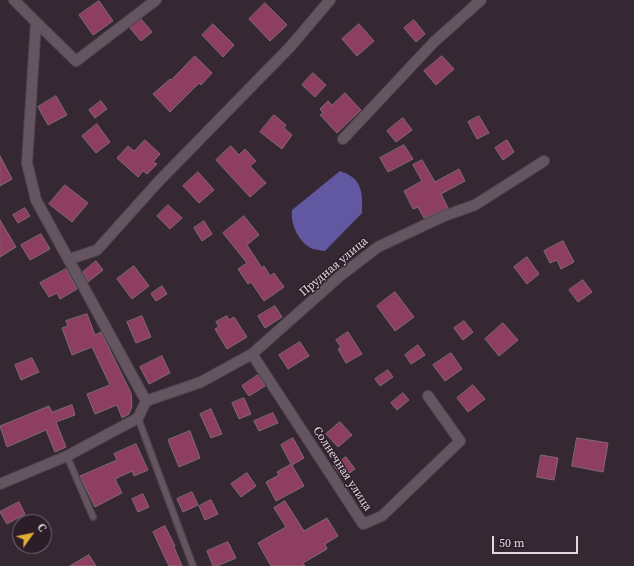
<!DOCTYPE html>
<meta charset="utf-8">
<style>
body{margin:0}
#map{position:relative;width:634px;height:566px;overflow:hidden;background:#362833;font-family:"Source Serif 4",serif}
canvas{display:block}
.north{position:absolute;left:12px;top:514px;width:40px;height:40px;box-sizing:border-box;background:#2c1e29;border:1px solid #746872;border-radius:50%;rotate:57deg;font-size:11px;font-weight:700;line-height:16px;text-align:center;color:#e1d7df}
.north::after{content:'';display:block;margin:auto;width:14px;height:18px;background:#e1af34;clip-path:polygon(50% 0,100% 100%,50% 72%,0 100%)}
.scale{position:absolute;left:492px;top:536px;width:86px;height:18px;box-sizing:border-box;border:2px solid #e1d7df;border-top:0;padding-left:5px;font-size:12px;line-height:14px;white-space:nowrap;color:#e1d7df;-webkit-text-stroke:3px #2c1e29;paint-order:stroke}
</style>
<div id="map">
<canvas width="634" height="566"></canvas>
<div class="north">С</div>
<div class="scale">50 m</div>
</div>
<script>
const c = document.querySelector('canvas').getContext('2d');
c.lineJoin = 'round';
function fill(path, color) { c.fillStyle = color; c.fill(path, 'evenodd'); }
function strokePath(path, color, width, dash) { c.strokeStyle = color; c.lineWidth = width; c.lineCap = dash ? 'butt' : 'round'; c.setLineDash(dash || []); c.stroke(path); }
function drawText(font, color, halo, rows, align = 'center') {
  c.font = font + ' "Source Serif 4",serif'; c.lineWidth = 3; c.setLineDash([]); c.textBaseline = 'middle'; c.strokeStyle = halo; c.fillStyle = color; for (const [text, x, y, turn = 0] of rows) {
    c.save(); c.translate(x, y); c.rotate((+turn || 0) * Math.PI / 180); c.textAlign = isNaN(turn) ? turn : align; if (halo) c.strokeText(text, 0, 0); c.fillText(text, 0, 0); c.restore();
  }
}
fill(new Path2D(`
 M340,171C362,178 363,192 362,213L325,251C320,250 313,250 309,247C298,240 290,223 292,210Z`), '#6258a1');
const building = new Path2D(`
 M99,1L113,21L93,35L79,15Z
 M265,3L287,25L270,41L249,19Z
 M141,19L152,32L141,41L130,28Z
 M414,20L425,34L416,42L404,28Z
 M213,24L234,45L223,57L202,35Z
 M359,24L374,41L357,56L342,39Z
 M195,56L212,73L201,85L199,83L170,112L153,94L170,79L171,80Z
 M442,56L454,69L436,85L424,71Z
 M313,73L326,85L315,97L302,85Z
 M345,93L361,110L337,133L320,115L323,113L320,109L328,101L332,105Z
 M56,96L67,115L48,125L38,107Z
 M101,101L107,109L95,118L89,110Z
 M274,115L286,125L284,128L292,135L282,149L260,132Z
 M479,116L489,133L477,139L468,122Z
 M403,118L412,130L396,142L387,131Z
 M97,124L110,142L96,153L82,136Z
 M145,140L160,154L153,162L157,164L147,174L143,171L138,177L117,158L128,146L134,151Z
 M507,140L514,152L503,160L495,148Z
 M404,145L413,159L388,172L380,158Z
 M231,146L239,155L245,149L256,161L250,166L266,183L250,197L216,160Z
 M0,156L12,179L0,186Z
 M422,160L435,182L459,169L465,181L441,194L448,208L424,218L418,207L413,209L404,191L422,181L413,165Z
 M198,172L214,190L199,203L183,186Z
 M65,185L88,203L72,222L49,204Z
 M168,205L182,218L170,229L157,216Z
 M25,208L30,216L18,223L13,215Z
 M244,216L259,235L247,245L262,268L264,266L270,276L274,273L284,287L264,301L251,282L248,284L238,269L247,263L223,233Z
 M0,220L16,247L0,257Z
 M204,221L212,234L202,241L194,228Z
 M41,234L50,249L30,260L21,245Z
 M563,241L574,262L561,269L557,260L550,263L544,251Z
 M527,257L539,274L527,284L514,267Z
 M96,261L103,270L88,282L83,272Z
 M134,266L149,286L132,299L117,279Z
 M66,269L77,289L60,299L57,293L49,297L40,283Z
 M583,280L592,292L578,302L569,290Z
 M162,286L167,294L156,301L151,294Z
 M395,292L414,317L395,331L377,306Z
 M275,306L282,317L265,328L258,316Z
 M87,314L95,335L101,332L131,393L132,406L129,414L122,418L117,405L95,414L87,394L110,385L92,347L72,355L62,328L68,326L66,321Z
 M142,316L151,337L136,343L127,322Z
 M227,316L229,320L234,317L247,337L227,349L215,329L219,327L216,322Z
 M464,321L473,332L463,340L454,328Z
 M503,323L518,340L499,356L485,339Z
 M348,332L362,354L346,363L338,349L341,347L336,340Z
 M300,342L309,356L288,369L279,355Z
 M418,345L425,355L411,364L405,355Z
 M451,353L462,369L445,381L433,365Z
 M162,356L170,373L149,384L140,367Z
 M32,358L39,372L21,380L15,365Z
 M388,370L393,377L380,386L375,379Z
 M258,375L265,386L249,396L242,386Z
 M473,385L485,399L468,412L457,398Z
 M403,393L409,400L397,410L391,403Z
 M244,398L251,414L239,419L232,403Z
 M72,405L75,415L56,422L66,447L55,452L46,430L7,447L0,426L49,406L52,412Z
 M211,409L222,434L211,438L200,414Z
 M273,413L278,423L259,431L254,421Z
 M340,422L352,435L338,447L326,434Z
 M190,431L200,458L179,467L168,440Z
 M293,438L304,458L292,465L304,486L276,501L266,482L279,475L277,472L291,464L281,445Z
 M577,438L608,443L603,472L572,466Z
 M136,444L148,470L134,476L132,471L115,479L122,493L95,507L80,476L117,460L114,454Z
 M541,455L558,458L554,480L537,477Z
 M346,457L355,469L343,478L334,466Z
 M247,473L256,486L241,497L231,484Z
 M192,492L198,505L183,512L177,499Z
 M143,494L149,507L138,512L132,499Z
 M211,500L218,514L205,520L199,506Z
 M285,501L304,531L327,518L338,536L325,544L327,549L303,563L305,566H271L258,543L286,527L274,508Z
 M19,502L25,514L7,524L0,512Z
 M165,526L175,546L174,547L182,566H169L153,532Z
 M228,542L236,558L217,566H213L207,551Z
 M89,555L96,566H70Z`);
fill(building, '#8e3e60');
strokePath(building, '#806b72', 1);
const lane = new Path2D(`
 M138,418L193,566
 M67,456L93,517`);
const street = new Path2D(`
 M36,22L76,61L156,0
 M343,139L434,42L481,0
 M70,259L97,250L159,181L290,47L330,0
 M252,354L363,524L382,516L460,441L428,396
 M146,401L201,382L252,354L340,276L378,247L444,216L475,205L544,161
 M0,484L67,456L138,418L146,401L36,200L27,163L36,22L14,0`);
strokePath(lane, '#50444e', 8);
strokePath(street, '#50444e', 12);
strokePath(lane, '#655561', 5.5);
strokePath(street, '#655561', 10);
drawText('12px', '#e1d7df', '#2c1e29', [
 ["Прудная улица",334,267,-40],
 ["Солнечная улица",342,469,57]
]);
</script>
